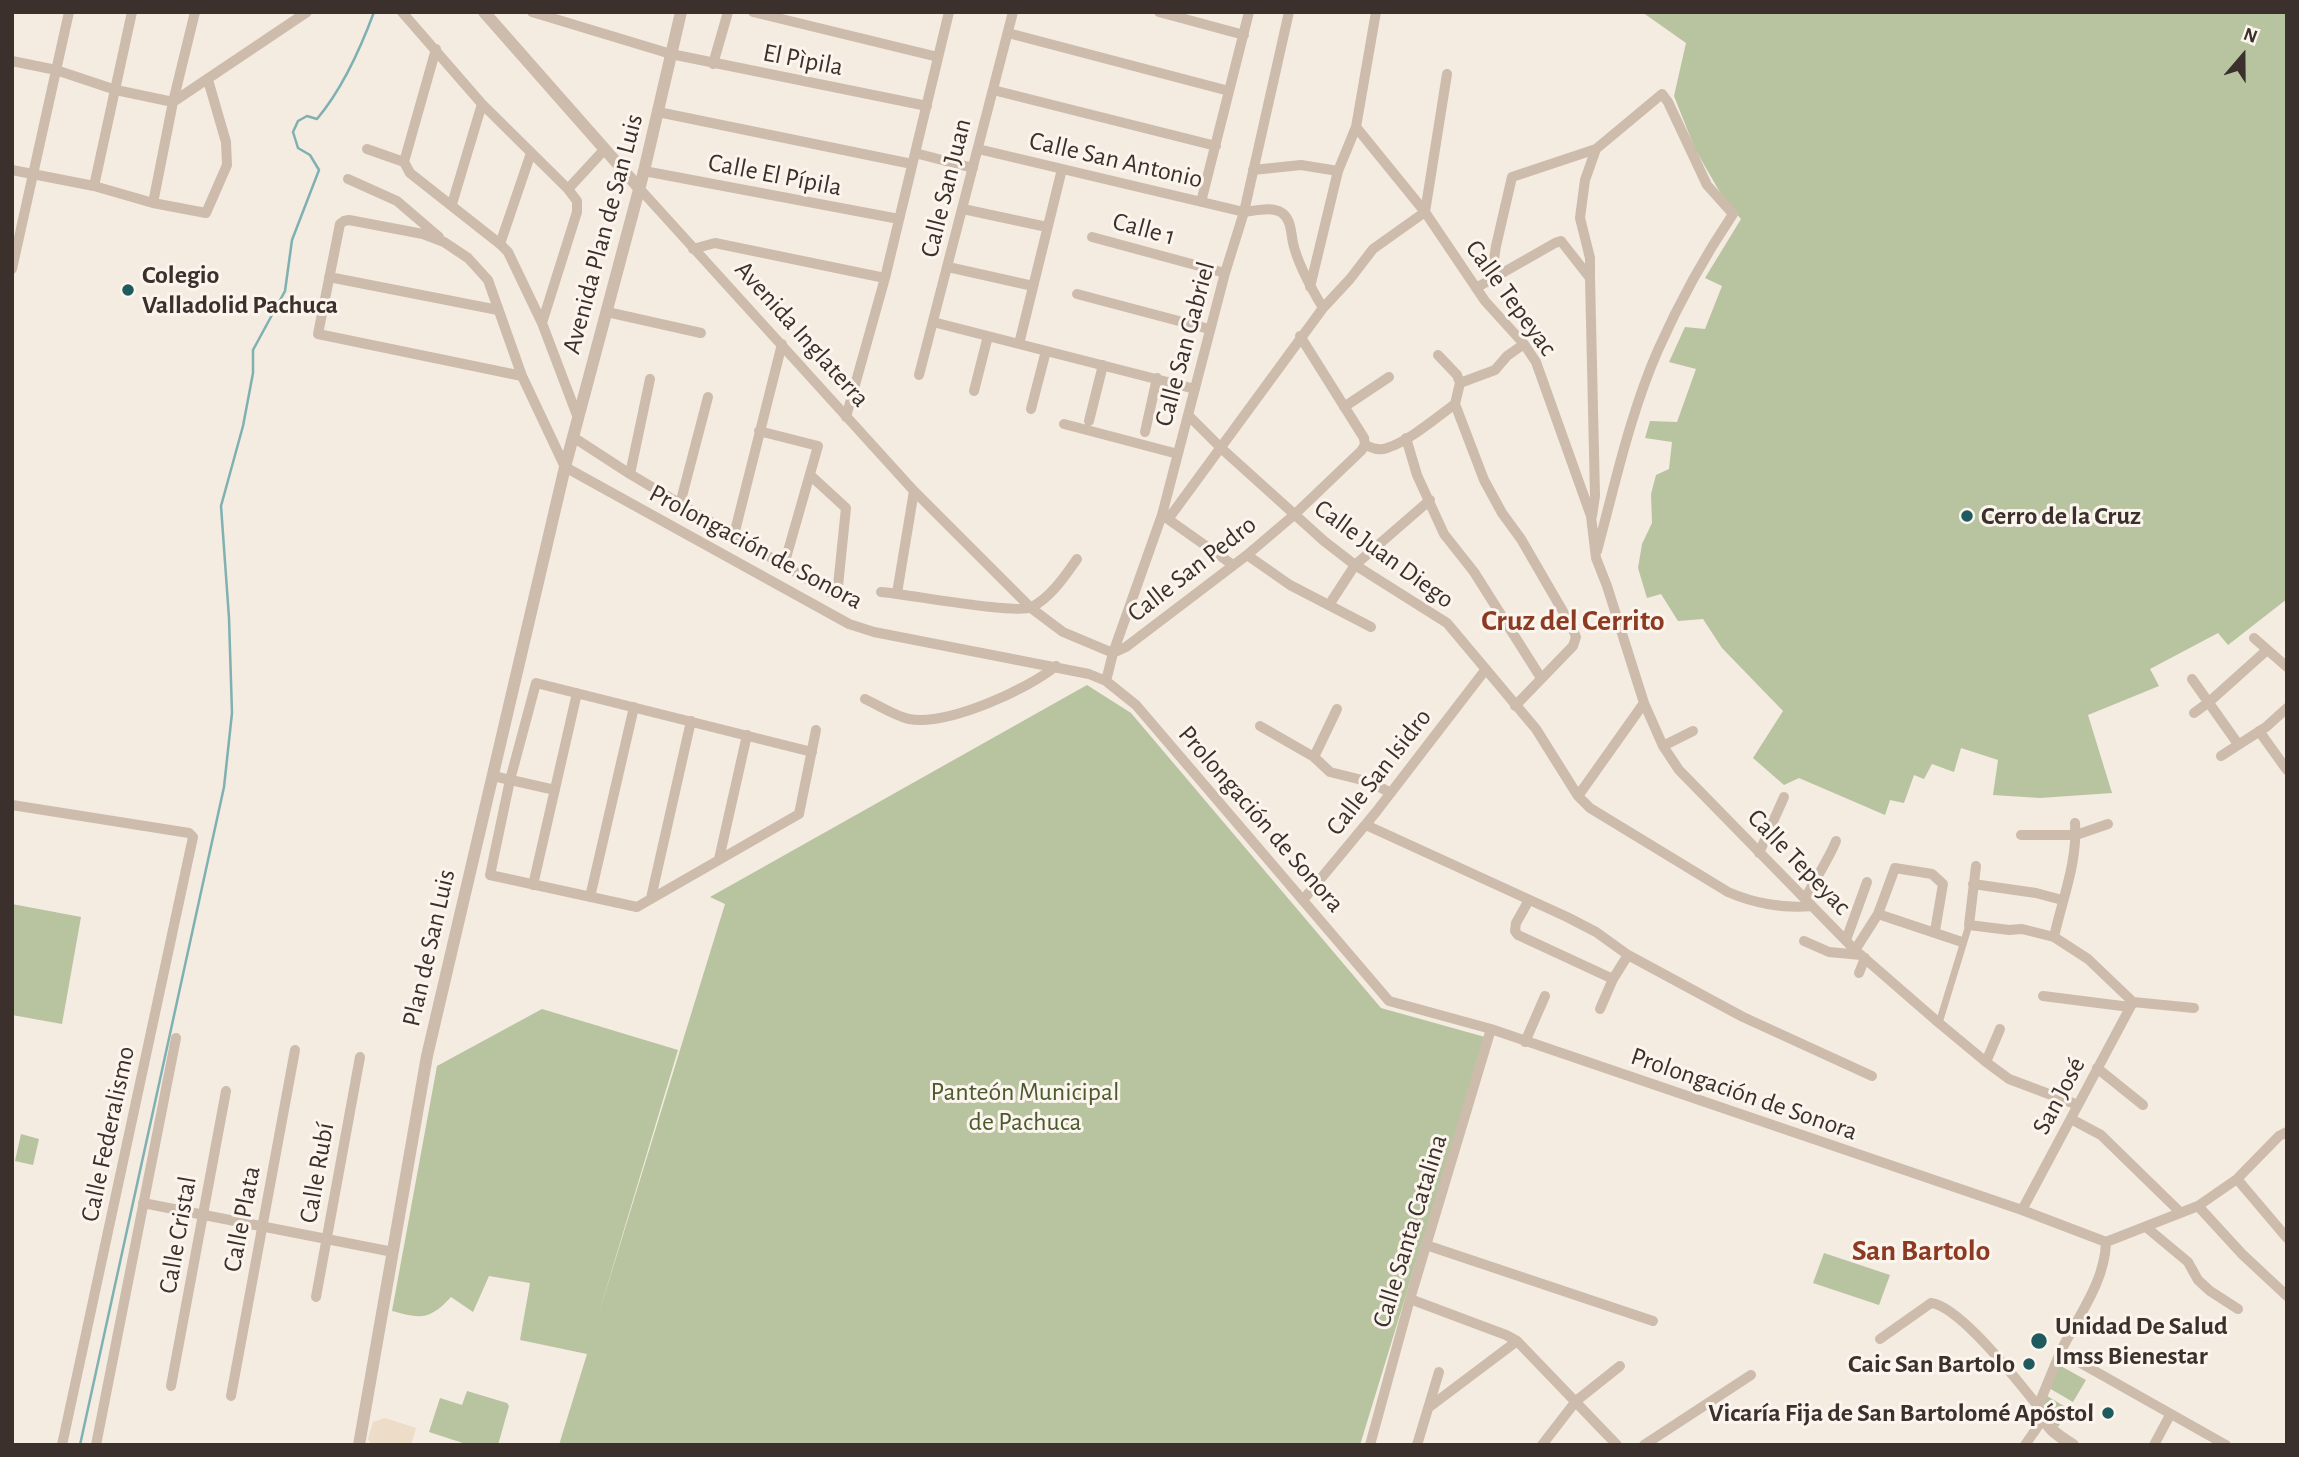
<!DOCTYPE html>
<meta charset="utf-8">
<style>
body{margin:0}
#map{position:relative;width:2299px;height:1457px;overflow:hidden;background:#f4ebe1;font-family:"Alegreya Sans",sans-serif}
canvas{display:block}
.frame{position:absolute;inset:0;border:14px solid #3b302b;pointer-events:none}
.north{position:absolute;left:2208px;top:21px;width:70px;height:70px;-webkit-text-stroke:5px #fbf5ee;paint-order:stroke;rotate:20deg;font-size:19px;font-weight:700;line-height:28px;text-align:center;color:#3b302b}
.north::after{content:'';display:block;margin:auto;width:24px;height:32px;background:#3b302b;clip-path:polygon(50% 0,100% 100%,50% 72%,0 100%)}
</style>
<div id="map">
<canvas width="2299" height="1457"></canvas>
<div class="frame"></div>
<div class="north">N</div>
</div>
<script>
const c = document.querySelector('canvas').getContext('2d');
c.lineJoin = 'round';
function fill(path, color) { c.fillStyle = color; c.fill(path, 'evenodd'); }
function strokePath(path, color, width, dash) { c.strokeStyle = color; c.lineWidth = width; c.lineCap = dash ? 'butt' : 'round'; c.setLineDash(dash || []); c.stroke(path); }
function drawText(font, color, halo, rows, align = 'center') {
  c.font = font + ' "Alegreya Sans",sans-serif'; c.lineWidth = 6; c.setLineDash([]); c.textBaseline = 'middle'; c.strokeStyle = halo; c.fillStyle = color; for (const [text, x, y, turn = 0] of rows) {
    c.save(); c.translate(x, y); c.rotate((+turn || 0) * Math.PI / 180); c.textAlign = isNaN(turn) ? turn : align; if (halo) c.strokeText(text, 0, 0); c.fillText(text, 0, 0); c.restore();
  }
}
fill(new Path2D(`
 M1642,12H2287V599L2228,645L2218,633L2150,669L2159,686L2088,715L2112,793L2040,798L1993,795L1998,760L1961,748L1954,772L1932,764L1924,779L1914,775L1904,803L1890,800L1885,815L1799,778L1784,785L1753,758L1783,711L1722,648L1703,619L1678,621L1661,594L1647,598L1638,568L1642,544L1652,523L1651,494L1656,475L1669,469L1672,442L1645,438L1650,421L1677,422L1696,369L1669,362L1685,327L1705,329L1722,286L1705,278L1741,219L1725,201L1695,149L1674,96L1686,43Z
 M1087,685L1131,713L1381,1008L1485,1037L1360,1445H559L587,1354L520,1340L530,1283L489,1276L473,1312L451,1297C430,1320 421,1319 392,1311L437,1066L542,1009L678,1050L598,1316L725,904L710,897Z
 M12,904L81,917L62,1024L12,1015Z
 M21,1134L39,1139L33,1165L15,1161Z
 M1824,1253L1890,1275L1879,1305L1813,1283Z
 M2059,1365L2086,1380L2073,1402L2049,1388Z
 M467,1391L507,1403L509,1406L498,1445H469L429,1432L440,1398L462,1405Z
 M2047,1396L2069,1409L2058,1427L2045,1417L2043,1405Z`), '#b8c4a0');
fill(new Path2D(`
 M385,1418L416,1428L411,1445H372L368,1439L373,1422Z`), '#ecdcc8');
strokePath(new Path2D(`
 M80,1445L224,787L232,713L229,618L221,506L243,426L253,373V350L285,291L292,240L319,170L310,155L298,148L293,132L298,121L307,116L317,119C343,88 360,50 374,12`), '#7fb0b2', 2.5);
strokePath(new Path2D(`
 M1939,1023L1969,925`), '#cdbbac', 7);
strokePath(new Path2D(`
 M402,12L482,104L568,189L577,201V212L542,323
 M532,12L671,54L927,106
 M753,12L938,57
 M1159,12L1244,35
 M1008,33L1229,91
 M12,61L56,70L116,90L173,102L307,12
 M713,64L728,12
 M993,90L1216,146
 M658,112L912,164
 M1356,127L1425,212L1485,301L1524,344L1536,362L1591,516L1596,558L1607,586L1644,703L1663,746L1679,770L1855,950L1939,1023L1986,1062L2009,1079L2078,1105
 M367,149L404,162L410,173L500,244L508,252L542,323L578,418
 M978,149L1244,212C1255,211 1272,206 1282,213C1291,219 1291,233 1293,243C1298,265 1311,288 1323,308
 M915,153L973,168
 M404,162L436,49
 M12,170L94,186L153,203L206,213L227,165L226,142L208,80
 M1253,170L1301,165L1338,171
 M644,171L899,219
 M348,179L397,201L439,237
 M94,186L132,12
 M639,188L914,491L1031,608L1063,632L1113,653L1126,647L1247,555L1294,515L1361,451L1365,445
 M568,189L604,150
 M1201,202L1249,12
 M153,203L173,102L195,12
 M452,204L482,104
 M963,209L1047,227
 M1092,237L1225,273
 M500,244L531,153
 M693,249L715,243L885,278
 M948,267L1033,286
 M12,269L69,12
 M329,277L498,310
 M1590,277V258L1580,218L1585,180L1596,149
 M1491,279L1496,246L1512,177L1596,149L1662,94L1668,102L1707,185L1733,214C1704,257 1679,303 1658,350C1630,414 1615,484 1597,551
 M1310,287L1338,171L1356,127L1376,12
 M1476,288L1555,243L1561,241L1590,278L1595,496L1592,516
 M1077,294L1209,329
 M607,312L701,333
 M933,322L1195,389
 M1300,336L1364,438L1365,445
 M1019,344L1062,169
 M1438,355L1457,375L1460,383
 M919,375L1013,12
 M522,376L318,334L340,224L344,221L349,220L423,234L444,242L468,258L488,280L522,376L565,467L849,624L874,632L1089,674L1106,681L1136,705L1389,1001L1491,1029L2022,1210L2106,1242
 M1460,383L1495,370L1507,356L1524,344
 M974,391L988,336
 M1455,404L1484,480L1502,513L1521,539L1572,627L1576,637L1573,646L1515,706
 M1344,407L1389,377
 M1031,409L1046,351
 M1188,415L1221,448L1324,541L1355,565L1447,623L1536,729L1578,796L1590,808L1728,892C1753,903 1784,909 1812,906
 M846,417L885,278L949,12
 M1089,421L1103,365
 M1064,424L1178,454
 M759,431L818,446L784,565
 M1145,432L1157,378
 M573,437L630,474L829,592L835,590L838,586L846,508L810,475
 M1406,438L1417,475L1444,534L1474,572L1541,678
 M1365,445C1372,448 1379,451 1387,448C1409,441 1436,418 1455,404L1460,383
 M630,474L650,379
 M680,504L708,397
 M1165,517L1233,565
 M1169,518L1323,308L1350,279L1373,249L1425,212L1447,74
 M734,535L782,344
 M1247,555L1290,585L1371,627
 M881,592C907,594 1016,615 1032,607C1051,597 1065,576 1077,559
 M897,593L914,491
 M1329,605L1355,565L1430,500
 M2254,638L2287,667
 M2192,679L2238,744
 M1106,681L1113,653L1162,515L1225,273L1244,212L1289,12
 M865,699C878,705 895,716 909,719C947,726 1027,690 1056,666
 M2194,713L2209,702L2267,650
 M1260,726L1314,757L1330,772L1370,782L1391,793
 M2259,731L2287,770
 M1663,746L1693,731
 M812,752L536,683L510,780L490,875L637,907L799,814L816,730
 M2221,756L2266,727L2287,708
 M1314,757L1337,709
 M493,776L555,790
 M1578,796L1644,703
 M12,805L189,833L193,837L62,1445
 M1366,825L1567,917L1596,932L1628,955L1743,1017L1872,1076
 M2021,835H2076L2108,824
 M1759,853L1784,797
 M719,859L747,735
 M1976,866L1969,925L2009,930L2022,929L2054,937L2088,959L2133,1002
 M1973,884L2036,893L2062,900
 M533,885L577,693
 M590,897L634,707
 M651,898L691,721
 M1805,899C1815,879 1828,861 1836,841
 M1303,900L1376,812L1486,669
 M1529,900L1516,923L1515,931L1518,935L1613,979
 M1878,914L1962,942
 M2054,937C2062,900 2078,861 2075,823
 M1846,940L1867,882
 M1804,941L1829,952L1861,955
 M1855,950L1878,914L1895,868L1932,874L1943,884L1935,931
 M1859,973L1865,958
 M2043,996L2130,1007
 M2133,1002L2194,1008
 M1600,1009L1613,979L1628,955
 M1525,1042L1545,996
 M1986,1062L2000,1029
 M2097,1068L2143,1105
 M2071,1119L2101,1135L2181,1213
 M2237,1179L2287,1238
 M143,1203L393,1252
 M2198,1206L2242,1254L2287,1296
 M2022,1210L2133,1002
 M2146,1227L2188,1262L2198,1280L2210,1291L2238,1309
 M2106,1242L2198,1206L2237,1179L2279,1136L2287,1132
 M1426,1245L1653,1321
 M316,1297L360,1057
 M1410,1299L1506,1335L1517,1341L1617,1445
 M1880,1339L1931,1303C1960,1306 2018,1382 2038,1406C2046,1388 2053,1369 2061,1351C2078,1316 2105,1282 2106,1242
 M2061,1352L2226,1445
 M171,1386L226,1091
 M231,1396L295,1050
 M1428,1408L1517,1341
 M96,1445L176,1038
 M1370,1445L1410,1299L1491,1029
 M1417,1445L1439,1372
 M1542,1445L1576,1401L1620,1366
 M1644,1445L1751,1375
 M2025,1445L2043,1419
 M2154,1445L2170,1415`), '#cdbbac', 10);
strokePath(new Path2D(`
 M484,12L639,188
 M2038,1406C2046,1428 2054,1433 2073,1445
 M359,1445L427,1056L565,467L644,171L681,12`), '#cdbbac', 12);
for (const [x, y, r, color] of [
 [128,290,7,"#1f5a5e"],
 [1967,516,7,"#1f5a5e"],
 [2039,1341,9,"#1f5a5e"],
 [2029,1364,7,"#1f5a5e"],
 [2108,1413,7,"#1f5a5e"]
]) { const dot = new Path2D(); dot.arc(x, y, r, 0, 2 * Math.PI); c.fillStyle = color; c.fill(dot); strokePath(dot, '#fbf5ee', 2.5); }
drawText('26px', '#3b302b', '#fbf5ee', [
 ["El Pìpila",803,60,11],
 ["Calle San Antonio",1116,160,13],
 ["Calle El Pípila",775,175,11],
 ["Calle San Juan",946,188,-76],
 ["Calle 1",1144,229,15],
 ["Avenida Plan de San Luis",603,234,-75],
 ["Calle Tepeyac",1511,298,54],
 ["Avenida Inglaterra",802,334,48],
 ["Calle San Gabriel",1185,344,-75],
 ["Prolongación de Sonora",756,547,28],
 ["Calle Juan Diego",1384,554,36],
 ["Calle San Pedro",1192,569,-38],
 ["Calle San Isidro",1379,772,-52],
 ["Prolongación de Sonora",1261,819,49],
 ["Calle Tepeyac",1799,862,46],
 ["Plan de San Luis",429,948,-77],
 ["Prolongación de Sonora",1744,1094,19],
 ["San José",2059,1096,-62],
 ["Calle Federalismo",108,1134,-78],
 ["Calle Rubí",317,1173,-80],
 ["Calle Plata",242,1219,-79],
 ["Calle Santa Catalina",1410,1231,-73],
 ["Calle Cristal",178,1235,-80]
]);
drawText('bold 26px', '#3b302b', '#fbf5ee', [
 ["Colegio",142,275],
 ["Valladolid Pachuca",142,305],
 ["Cerro de la Cruz",1981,516],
 ["Unidad De Salud",2055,1326],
 ["Imss Bienestar",2055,1356],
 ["Caic San Bartolo",2015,1364,"right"],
 ["Vicaría Fija de San Bartolomé Apóstol",2094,1413,"right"]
], 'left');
drawText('26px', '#4a5a2e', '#fbf5ee', [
 ["Panteón Municipal",1025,1092],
 ["de Pachuca",1025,1122]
]);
drawText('bold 30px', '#8c3b22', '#fbf5ee', [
 ["Cruz del Cerrito",1573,621],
 ["San Bartolo",1921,1251]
]);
</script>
